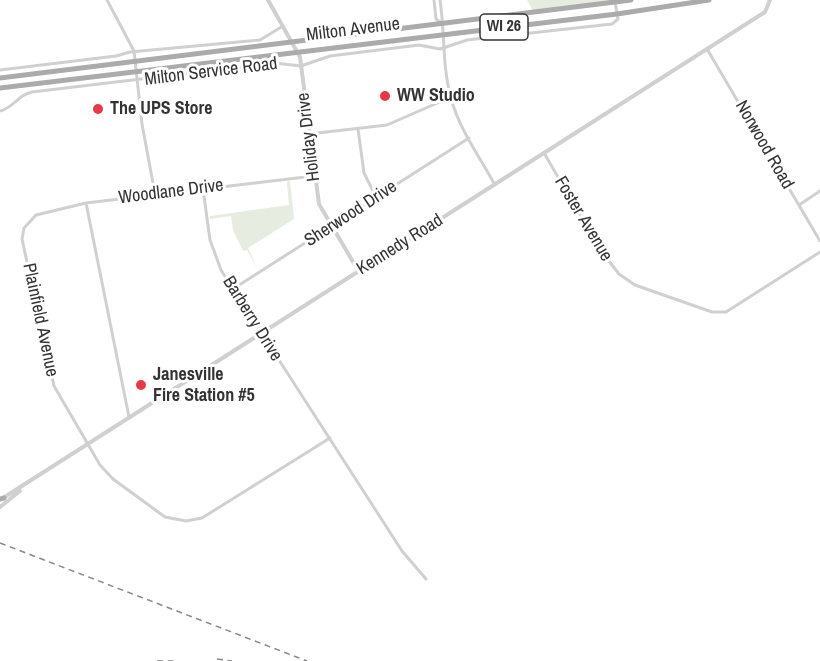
<!DOCTYPE html>
<style>
body{margin:0}
canvas{display:block;background:#fff}
</style>
<canvas width="820" height="661"></canvas>
<script>
const c = document.querySelector('canvas').getContext('2d');
c.lineJoin = 'round';
function fill(path, color) { c.fillStyle = color; c.fill(path, 'evenodd'); }
function strokePath(path, color, width, dash) { c.strokeStyle = color; c.lineWidth = width; c.lineCap = dash ? 'butt' : 'round'; c.setLineDash(dash || []); c.stroke(path); }
function drawText(font, color, halo, rows, align = 'center') {
  c.font = font + ' "Archivo Narrow",sans-serif'; c.lineWidth = 6; c.setLineDash([]); c.textBaseline = 'middle'; c.strokeStyle = halo; c.fillStyle = color; for (const [text, x, y, turn = 0] of rows) {
    c.save(); c.translate(x, y); c.rotate((+turn || 0) * Math.PI / 180); c.textAlign = isNaN(turn) ? turn : align; if (halo) c.strokeText(text, 0, 0); c.fillText(text, 0, 0); c.restore();
  }
}
fill(new Path2D(`
 M527,0H616L533,11Z
 M290,181L294,219L248,248L258,269L247,250L243,251L233,230L231,216L210,219V216L289,205L287,182Z`), '#e6ecdf');
strokePath(new Path2D(`
 M107,0L134,51L142,124L155,194
 M434,0L436,19L441,23
 M440,0C445,32 442,66 451,98C459,129 480,157 495,185
 M707,49L820,241
 M0,70L116,56L130,52L260,40L283,26
 M0,111C14,108 17,95 32,92L275,63L301,66L330,56L419,45L440,49L467,40L612,24L618,19L615,2
 M358,129L364,173L376,197
 M309,134L387,125L451,97
 M544,153L601,251L619,274L635,285L712,312H726L820,252
 M314,176L86,203L36,215L24,228L22,239L54,386L100,465L113,479L165,517L186,521L202,518L330,438
 M203,189L210,240L221,270L402,551L426,579
 M86,203L129,417
 M799,205L820,191
 M233,289L469,138`), '#d0d0d0', 3);
strokePath(new Path2D(`
 M268,0L300,57L319,204L359,272
 M3,498L765,12L770,0
 M0,507L20,491`), '#d0d0d0', 4);
strokePath(new Path2D(`
 M0,78L631,0
 M0,88L617,14L709,0
 M0,499L4,498`), '#ababab', 5);
strokePath(new Path2D(`
 M0,543L307,661
 M217,659L232,661
 M157,661H176`), '#888', 1.5, [6, 4.5]);
for (const [x, y, r, color] of [
 [385,96,6,"#e63946"],
 [98,109,6,"#e63946"],
 [141,385,6,"#e63946"]
]) { const dot = new Path2D(); dot.arc(x, y, r, 0, 2 * Math.PI); c.fillStyle = color; c.fill(dot); strokePath(dot, '#fff', 2); }
for (const [x, y, w] of [
 [504,27,48]
]) { const box = new Path2D(); box.roundRect(x - w / 2, y - 13, w, 26, 4.5); c.fillStyle = '#fff'; c.fill(box); strokePath(box, '#333', 1.5); }
drawText('bold 16px', '#333', null, [
 ["WI 26",504,27]
]);
drawText('18px', '#333', '#fff', [
 ["Milton Avenue",353,30,-7],
 ["Milton Service Road",211,72,-7],
 ["Holiday Drive",309,137,-97],
 ["Norwood Road",764,145,60],
 ["Woodlane Drive",171,192,-7],
 ["Sherwood Drive",351,214,-33],
 ["Foster Avenue",583,219,59],
 ["Kennedy Road",400,245,-32],
 ["Barberry Drive",252,319,58],
 ["Plainfield Avenue",40,320,78]
]);
drawText('bold 18px', '#333', '#fff', [
 ["WW Studio",397,96],
 ["The UPS Store",110,109],
 ["Janesville",153,375],
 ["Fire Station #5",153,396]
], 'left');
</script>
